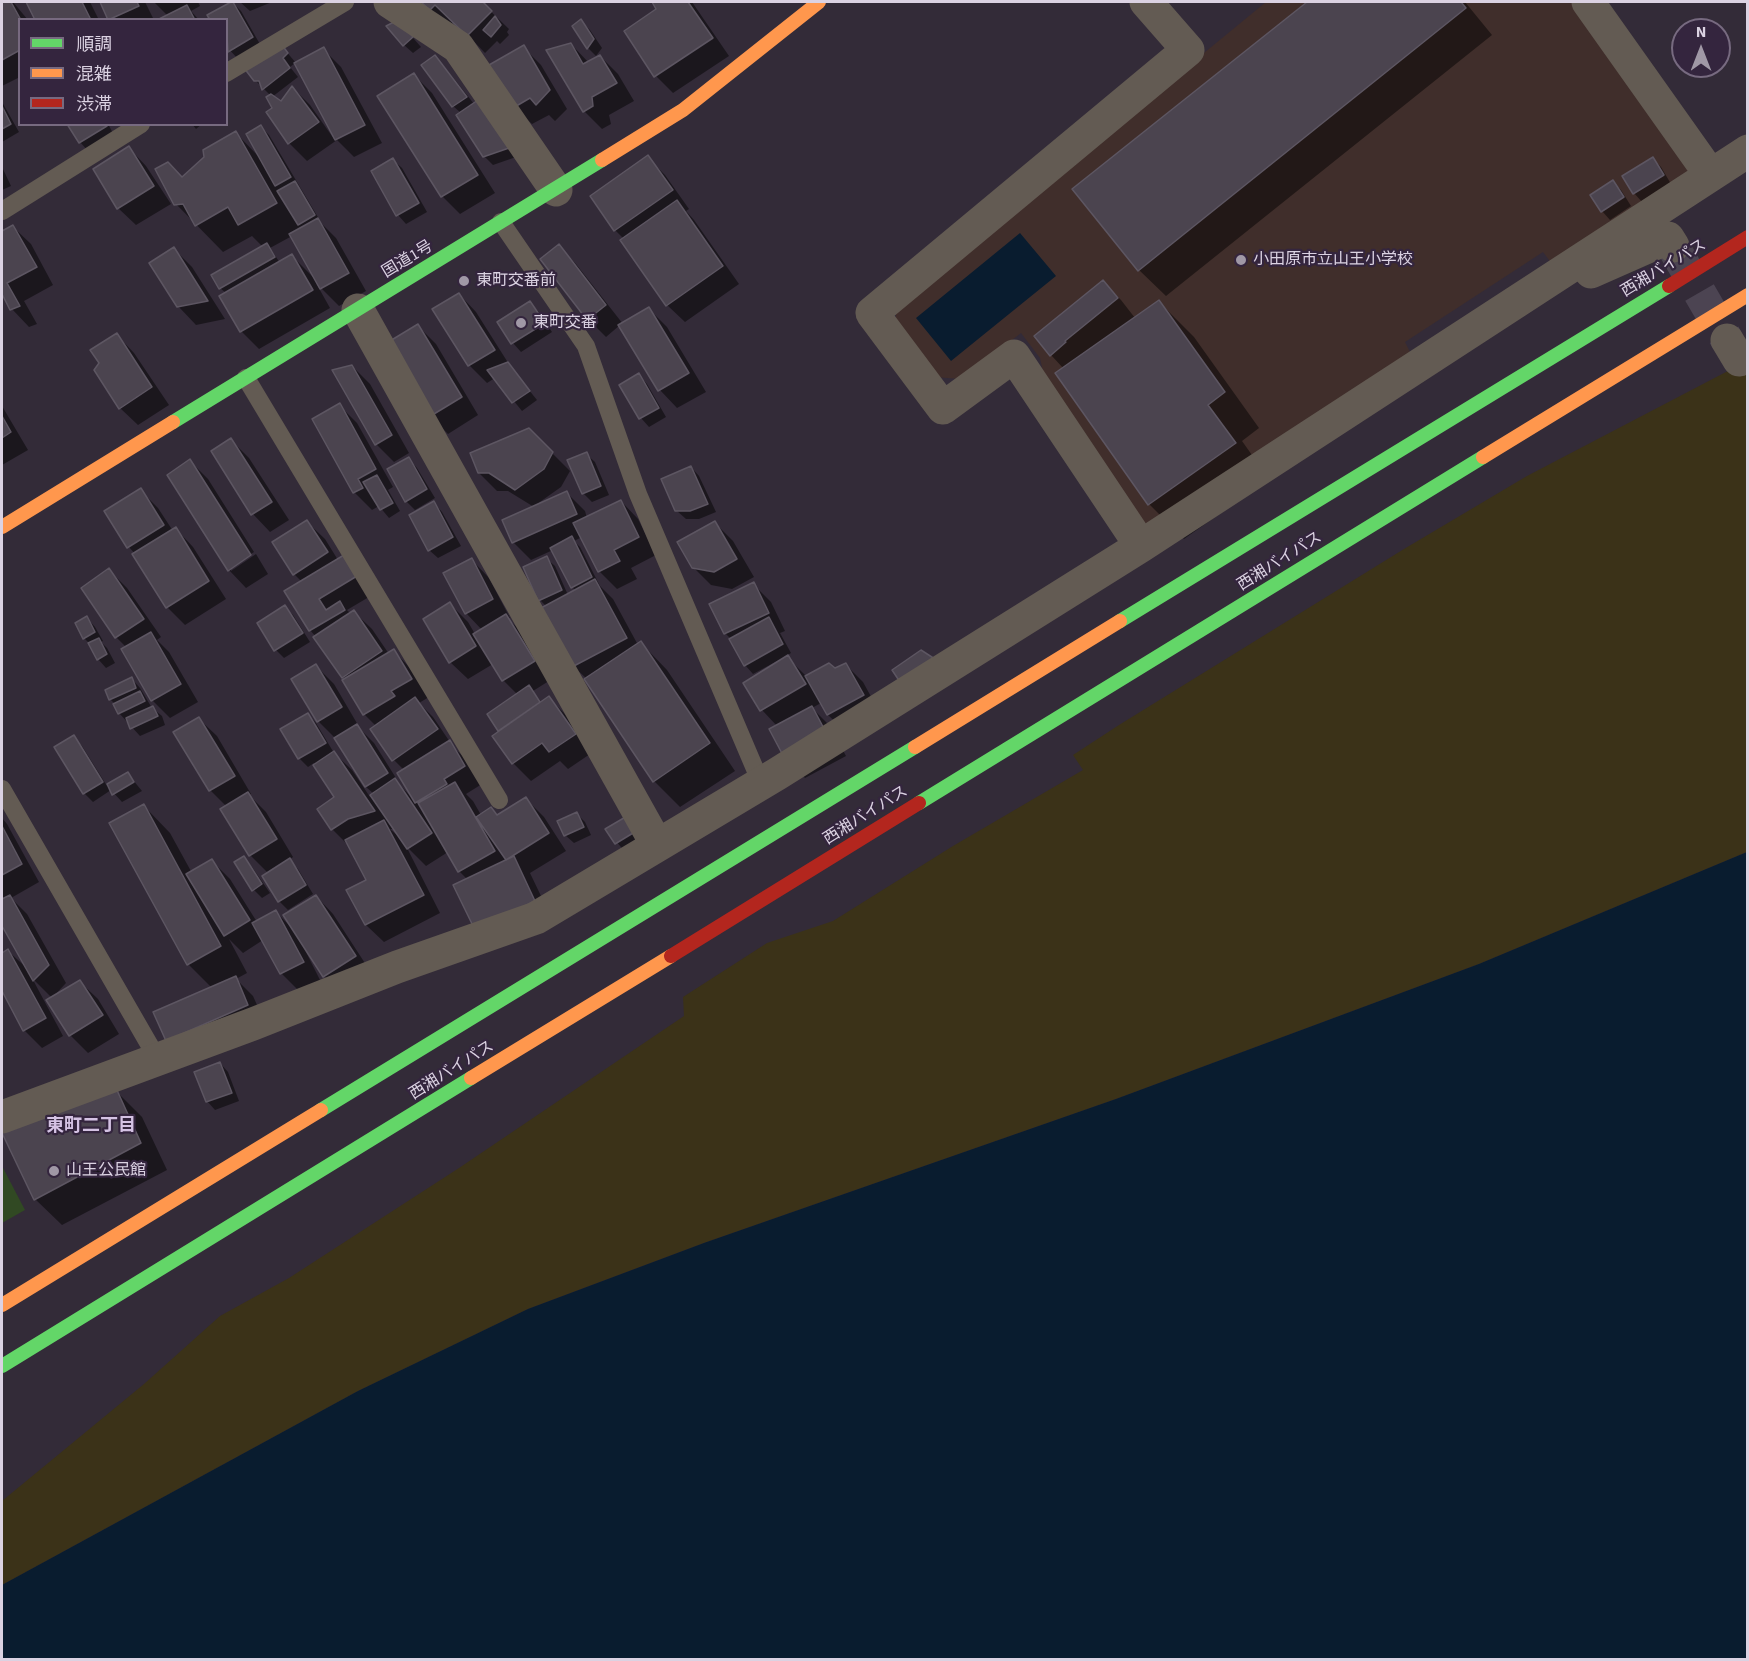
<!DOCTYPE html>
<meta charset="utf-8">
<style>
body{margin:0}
#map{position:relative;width:1749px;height:1661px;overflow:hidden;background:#332b38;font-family:"Source Sans 3","Noto Sans JP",sans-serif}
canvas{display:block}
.frame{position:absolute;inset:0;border:3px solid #dbd2e2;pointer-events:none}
.legend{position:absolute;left:18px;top:18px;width:210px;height:108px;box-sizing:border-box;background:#34253e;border:2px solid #776a80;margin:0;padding:8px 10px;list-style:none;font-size:18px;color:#dbd2e2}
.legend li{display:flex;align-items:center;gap:12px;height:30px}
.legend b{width:30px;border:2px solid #776a80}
.north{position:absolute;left:1671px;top:18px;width:60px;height:60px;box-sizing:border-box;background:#34253e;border:2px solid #776a80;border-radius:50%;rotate:0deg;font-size:16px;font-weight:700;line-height:24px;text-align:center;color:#dbd2e2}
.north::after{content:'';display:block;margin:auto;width:21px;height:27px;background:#a098a6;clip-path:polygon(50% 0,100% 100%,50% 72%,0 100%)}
</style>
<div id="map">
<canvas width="1749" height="1661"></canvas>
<div class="frame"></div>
<ul class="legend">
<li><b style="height:8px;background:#63d668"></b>順調</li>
<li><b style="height:8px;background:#ff974d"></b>混雑</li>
<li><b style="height:8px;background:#b3261e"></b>渋滞</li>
</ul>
<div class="north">N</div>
</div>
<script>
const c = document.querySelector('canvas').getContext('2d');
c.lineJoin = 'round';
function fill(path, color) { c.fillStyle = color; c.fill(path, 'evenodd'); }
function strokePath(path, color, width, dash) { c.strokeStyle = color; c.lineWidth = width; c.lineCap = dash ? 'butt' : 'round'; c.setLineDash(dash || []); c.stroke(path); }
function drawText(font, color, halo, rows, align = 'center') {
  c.font = font + ' "Source Sans 3","Noto Sans JP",sans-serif'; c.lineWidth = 4.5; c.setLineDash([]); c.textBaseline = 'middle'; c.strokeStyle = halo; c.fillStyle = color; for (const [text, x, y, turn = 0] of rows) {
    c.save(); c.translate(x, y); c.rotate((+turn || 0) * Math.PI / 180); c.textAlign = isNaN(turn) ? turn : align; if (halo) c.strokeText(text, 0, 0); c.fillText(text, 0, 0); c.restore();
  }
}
fill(new Path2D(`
 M1266,2H1576L1700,175L1555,268L1543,252L1405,342L1414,360L1161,526L1139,522L1047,390L1040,358L1021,333L962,379L933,377L895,326L897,305Z`), '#402e2b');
fill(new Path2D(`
 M2,1166L25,1210L2,1223Z`), '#314923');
fill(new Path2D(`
 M1747,361V852L1479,964L1116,1099L704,1243L528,1309L358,1391L2,1585V1501L144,1384L220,1316L289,1278L459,1168L684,1016L683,997L767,943L833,921L953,846L1083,770L1073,755L1119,725L1404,549L1527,476Z`), '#3b3218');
fill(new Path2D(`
 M1020,233L1056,276L951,361L916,318Z
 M1747,852V1659H2V1585L358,1391L528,1309L704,1243L1116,1099L1479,964Z`), '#091c2f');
fill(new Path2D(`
 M2,2H13L28,20H20V77L2,86Z
 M28,2H90L99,20H36Z
 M102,2H145L154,20H110Z
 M154,2H198L200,6L191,11L199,20H162L168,16Z
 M232,2L241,11L261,46L238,59L226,46V20Z
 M240,2H272L250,11Z
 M423,2H481L509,29L507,32L509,35L500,44L497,41L485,53L454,21L448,27Z
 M653,2H692L729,56L673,93L656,76L659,9Z
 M1309,2H1465L1492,35L1166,296L1139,270L1074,189Z
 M581,21L590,30L602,48L596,56L588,48Z
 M407,31L421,47L413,53L404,45Z
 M279,43L296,63L323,49L341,67L382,143L354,157L337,140L307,161L289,143L271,96L255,80ZM295,63L336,138L334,139L310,105L293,88L281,103L272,97L298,77L290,67Z
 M571,44L589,63L600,56L618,74L634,101L609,115L611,124L602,129L584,111L548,51Z
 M523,47L541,65L567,109L555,121L549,115L532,124L514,107Z
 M435,57L444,66L516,157L493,165L484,156L461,113L453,106Z
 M414,75L432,93L495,193L460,214L442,196L379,97Z
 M2,102L19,132L2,142Z
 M69,124H108L114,135L88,151L80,142Z
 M192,124H202L196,129Z
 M261,127L269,135L322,224L336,238L366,291L339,306L316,283L330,308L259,349L241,331L226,293L220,288L263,247L252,236L223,252L176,204L183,178L236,133L259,157ZM292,236L315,279L292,256L280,263L270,248Z
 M129,148L146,166L171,204L136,225L118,208Z
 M647,157L665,175L689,209L686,211L694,220L739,284L685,322L667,305L624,239L615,230Z
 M1653,159L1661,167L1671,184L1642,202L1634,193L1624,176Z
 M393,160L402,168L427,212L406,224L398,215L373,172Z
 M2,167L11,186L2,190Z
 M1613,182L1621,190L1631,206L1610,220L1602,211Z
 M13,227L31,244L53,285L24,301L37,324L29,327L12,309L2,291V233Z
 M559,246L576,264L623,324L649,309L667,327L706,392L677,408L660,390L620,325L606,337L588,319Z
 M174,249L192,267L225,319L196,325L178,306Z
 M1103,282L1121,300L1135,318L1159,302L1194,337L1259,428L1242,441L1269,479L1184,539L1149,504L1064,369L1051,355Z
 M459,294L476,312L512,369L537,400L522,411L495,378L487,383L469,365L434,310Z
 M530,303L538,311L552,332L521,352L513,343L499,323Z
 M418,326L436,344L478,415L448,434L430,416Z
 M117,335L134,353L169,405L138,425L120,408L100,363Z
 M352,366L370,384L409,453L394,462L376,444L334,371Z
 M639,375L647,384L666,417L649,427L641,418L621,385Z
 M339,405L357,423L393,487L388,490L400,511L389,518L379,506L372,510L354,492Z
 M2,406L28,450L2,465Z
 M529,430L570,471L561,487L537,504L567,493L585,511L587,518L621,501L638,519L656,555L631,568L637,579L617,589L599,571L582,537L574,541L580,547L600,586L613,599L638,645L641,643L667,670L735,771L680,807L654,781L587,679L573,666L547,607L540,600L546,558L555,566L568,595L576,591L572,587L553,550L531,560L513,542L534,507L508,491H497L479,473Z
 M231,440L249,458L289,520L270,532L253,514L213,452Z
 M586,454L595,462L609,495L592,502L583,493Z
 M409,459L417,468L435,498L415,510L406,501Z
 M190,461L208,479L254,552L231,567V571L256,554L268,574L246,588L229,570Z
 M691,467L699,476L716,512L699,519H686L677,511Z
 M140,490L158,508L173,531L176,529L193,547L226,599L185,625L167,607L135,554L129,547L106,512Z
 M434,503L442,512L461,546L438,558L429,550Z
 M307,522L325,539L338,560L374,594L347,610L351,614L354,612L372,629L389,654L394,651L411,669L429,697L419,703L433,717L454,748L467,760L482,784L466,794L473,801L481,815L491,808L499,816L526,799L544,817L566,851L530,873L552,919L468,880L459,871L448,852L426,866L406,846L440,913L384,942L366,925L348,890L368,881L350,847L332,829L319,809L336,797L314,763L308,767L299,758L308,714L316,723L334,753L352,770L370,797L374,794L366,787L336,739L318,721L316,666L334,684L358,725L357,726L374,743L401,786L412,798L404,770L394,760L376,726L364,714L345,680L316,637L310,630L302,582L294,574ZM390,829H395L399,835L398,836Z
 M715,523L733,541L754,577L732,589L711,585L693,567Z
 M472,560L489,578L510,618L508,619L523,633L552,679L533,691L542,703L549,698L567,716L593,752L568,769L560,761L531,781L513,763L494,736L501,732L499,730L518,695L503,680L493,664L468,679L450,662V604L468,622L475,634L482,630L466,613Z
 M109,570L127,588L161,637L157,640L169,652L198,702L170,718L152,700L127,648L116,637L83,588Z
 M753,584L771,602L785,631L780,633L791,653L786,656L807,677L834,670L845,664L863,682L880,713L846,732L828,715L821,703L812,708L830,726L846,756L805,778L787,760L777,726L762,710L745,683L780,662L779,660L753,674L745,665L730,638L725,633Z
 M285,607L293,615L310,642L284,658L276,650Z
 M87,618L95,627L103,641L101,642L107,648L115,663L106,668L98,659L90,644L84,638Z
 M132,679L140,688L152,708L162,716L165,725L140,736L119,713L116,705L110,699Z
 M199,719L217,736L251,794L249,795L266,812L293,857L289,860L298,869L313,894L288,910L279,901L264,876L268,873L250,855L227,807L210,790Z
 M74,737L82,746L107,786L128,774L142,791L122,802L111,790L93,802L84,793Z
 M144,806L170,833L192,873L212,861L230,879L257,922L276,912L290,926L316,896L333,914L372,974L342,993L324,976L306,947L304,948L320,980L299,991L281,973L263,940L243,953L229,939L247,973L236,979L253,996L265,1023L185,1058L212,988L188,964Z
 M577,814L585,822L591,835L574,843L565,835Z
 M2,818L7,824L39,882L11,898L27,914L66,983L53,997L80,982L98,999L119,1034L88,1053L70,1035L52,998L32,978L63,1036L42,1048L24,1030L2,988V955L8,951L29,970L2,923Z
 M607,830L651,836L625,852Z
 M244,858L252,867L270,893L262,898L254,890L236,863Z
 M220,1063L228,1072L239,1101L215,1110L207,1101Z
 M115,1090L142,1117L167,1170L62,1225L35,1199Z`), '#0007');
const building = new Path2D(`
 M2,2H11L21,20L20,50L2,60Z
 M26,2H82L91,20H35Z
 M100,2H137L139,6L108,20Z
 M231,2H233L253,37L228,52L226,20H210L207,15Z
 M421,2H483L492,11L467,36L435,5L430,10Z
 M652,2H688L713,38L654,77L624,31L656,9Z
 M1307,2H1461L1466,8L1138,271L1072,189Z
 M187,5L195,20L159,19Z
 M495,16L501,25L491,37L483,30Z
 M581,19L594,39L587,49L572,26Z
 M398,20L413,37L403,46L386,26Z
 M279,41L288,53L283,58L290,68L262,90L259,81H254L244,68Z
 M571,43L583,64L600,55L617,83L592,97L593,106L583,112L546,50Z
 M524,45L550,90L536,105L530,98L513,108L489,65Z
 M324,47L365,125L335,140L294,63Z
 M435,55L467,97L452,107L421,65Z
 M414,73L478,175L441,197L377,96Z
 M292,86L319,122L288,144L266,112L272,108L266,97L271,94L281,101Z
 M478,100L509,148L483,157L456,115Z
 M2,106L11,124L2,129Z
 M67,124H106L107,126L79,143Z
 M261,125L291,177L275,186L246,134Z
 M236,131L277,203L238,225L228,207L195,226L183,204L174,205L155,169L168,162L182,177L204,157L203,150Z
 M129,146L154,186L117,209L93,169Z
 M648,155L673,190L614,231L590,196Z
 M1653,157L1664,175L1633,194L1622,176Z
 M393,158L419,203L396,216L371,171Z
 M1613,180L1624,197L1601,212L1590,195Z
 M295,181L315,215L298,225L277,191Z
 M677,200L723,266L666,306L620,240Z
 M318,218L349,273L320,289L289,234Z
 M13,225L37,267L7,283L20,306L10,310L2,294V231Z
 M267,243L275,257L219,289L211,275Z
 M559,244L606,305L587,320L540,259Z
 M174,247L208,301L177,307L149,263Z
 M292,254L313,290L240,332L219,296Z
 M1103,280L1118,298L1065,341L1066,342L1050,356L1034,336Z
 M459,293L495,350L468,366L432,309Z
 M1159,300L1225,392L1208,405L1236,443L1148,505L1055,373Z
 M530,301L545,323L511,344L497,322Z
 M649,307L689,373L658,391L618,325Z
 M418,324L462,397L429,417L385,344Z
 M117,333L152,387L119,409L94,370L99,363L90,350Z
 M508,362L530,391L512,403L487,370Z
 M352,365L392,435L375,445L332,370Z
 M639,373L659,408L639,419L619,385Z
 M340,403L376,469L358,479L363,488L353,493L312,419Z
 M2,416L11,432L2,438Z
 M529,428L553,452L544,469L515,490L489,473H478L470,453Z
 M231,438L272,502L251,515L211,451Z
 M587,452L601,486L582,494L567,460Z
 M409,457L427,489L405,502L387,469Z
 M190,459L251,555L228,571L167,475Z
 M691,466L708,504L690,511H675L661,479Z
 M377,475L393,503L380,510L363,482Z
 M141,488L164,525L127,548L104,511Z
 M567,491L577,514L512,543L502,520Z
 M621,500L639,537L614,550L620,561L598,572L573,523Z
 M434,501L453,537L428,551L409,515Z
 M307,520L328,552L293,575L272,542Z
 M715,521L737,559L714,572L692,568L677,542Z
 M176,527L209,581L166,608L132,554Z
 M572,536L592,577L571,588L550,548Z
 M344,555L357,576L319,599L326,610L340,601L345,610L309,631L284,591Z
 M547,556L562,590L538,601L523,567Z
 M472,558L493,599L465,614L443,573Z
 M109,568L144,619L115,638L81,588Z
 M595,579L627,638L572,667L541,608Z
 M754,582L769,613L724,634L709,604Z
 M450,602L476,646L449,663L423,619Z
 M285,605L303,633L274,651L257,623Z
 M354,610L382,651L342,678L313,637Z
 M506,614L535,661L502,681L473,634Z
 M87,616L95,632L83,639L75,623Z
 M769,617L783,644L744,666L729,639Z
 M151,632L181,684L151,701L121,649Z
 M99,638L107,654L97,660L88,643Z
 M641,641L710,743L653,782L584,679Z
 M394,649L412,679L391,691L395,696L363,715L342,680Z
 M921,650L941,663L904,688L892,670Z
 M788,655L806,684L760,711L743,683Z
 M829,663L835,668L846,663L864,695L827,715L805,676Z
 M316,664L342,707L317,722L291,679Z
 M132,677L136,688L109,700L105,690Z
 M529,685L540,702L498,731L487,714Z
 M140,691L145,701L118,714L113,704Z
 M549,696L576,734L549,752L542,743L512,764L492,736Z
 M415,697L438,729L392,761L370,729Z
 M153,706L158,716L130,729L126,718Z
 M812,706L829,738L786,761L769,729Z
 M308,713L326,743L298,759L280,729Z
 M199,717L235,776L209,791L173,732Z
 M357,724L388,773L365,787L334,738Z
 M74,735L103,782L83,794L54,747Z
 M450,740L465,766L444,779L447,784L415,803L397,773Z
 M334,751L375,811L348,819L331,830L317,809L334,797L313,765Z
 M128,772L134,782L112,795L107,784Z
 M395,778L432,833L407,849L370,795Z
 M455,782L495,851L458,872L418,803Z
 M248,792L277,839L249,856L220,809Z
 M526,797L549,833L506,860L476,817L491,807L497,815Z
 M144,804L221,946L187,965L109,823Z
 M577,812L584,827L564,836L557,821Z
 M634,812L643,827L615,844L605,829Z
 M384,820L424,895L365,925L346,890L366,880L345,840Z
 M2,826L22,864L2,875Z
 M244,856L262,884L252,891L234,862Z
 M514,856L535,901L475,930L453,885Z
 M290,858L306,885L278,902L262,876Z
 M212,859L250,920L224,936L186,874Z
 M10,895L49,965L33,981L2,926V899Z
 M316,895L356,956L323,977L283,915Z
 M276,910L304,962L280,974L252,923Z
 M8,949L46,1018L23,1031L2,991V953Z
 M236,976L248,1005L166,1041L153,1012Z
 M80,980L103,1015L69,1036L46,1000Z
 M220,1062L232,1093L206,1102L194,1072Z
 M116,1088L141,1143L34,1200L2,1133Z`);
fill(building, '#4b444f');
strokePath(building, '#5d5662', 1.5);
strokePath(new Path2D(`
 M1675,250L1727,340`), '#4c4452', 33, [33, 16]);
strokePath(new Path2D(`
 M226,73L345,2
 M2,211L141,124
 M501,222L586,346L638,494L761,783
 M246,378L499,800
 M2,789L157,1058`), '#635b53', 18);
strokePath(new Path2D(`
 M390,2L458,47L556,190
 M1588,2L1710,174
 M1591,272L1668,238L1673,246
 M358,310L657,845
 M1727,340L1739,360
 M1141,546L1014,356L943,408L872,313L1188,50L1146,2
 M2,1117L253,1024L397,967L536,918L777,774L1141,546L1748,151`), '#635b53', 33);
strokePath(new Path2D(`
 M173,422L602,160
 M1120,621L1669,286
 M919,803L1483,457
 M321,1110L915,747
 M2,1366L471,1078`), '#63d668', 14);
strokePath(new Path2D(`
 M602,160L683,110L819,2
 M1483,457L1748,295
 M2,527L173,422
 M915,747L1120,621
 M471,1078L671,956
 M2,1305L321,1110`), '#ff974d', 14);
strokePath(new Path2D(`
 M1669,286L1748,237
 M671,956L919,803`), '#b3261e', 14);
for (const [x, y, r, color] of [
 [1241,260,6,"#a098a6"],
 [464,281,6,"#a098a6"],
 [521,323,6,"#a098a6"],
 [54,1171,6,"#a098a6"]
]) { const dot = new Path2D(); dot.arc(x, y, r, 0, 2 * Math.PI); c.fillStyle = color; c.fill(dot); strokePath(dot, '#34253e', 2); }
drawText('16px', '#dbd2e2', '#34253e', [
 ["国道1号",408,260,-31],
 ["西湘バイパス",1664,269,-31],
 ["西湘バイパス",1280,562,-32],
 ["西湘バイパス",866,816,-32],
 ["西湘バイパス",452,1071,-32]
]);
drawText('16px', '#dbd2e2', '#34253e', [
 ["小田原市立山王小学校",1253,260],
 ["東町交番前",476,281],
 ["東町交番",533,323],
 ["山王公民館",66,1171]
], 'left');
drawText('bold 18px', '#d4c2e3', '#34253e', [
 ["東町二丁目",91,1127]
]);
</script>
